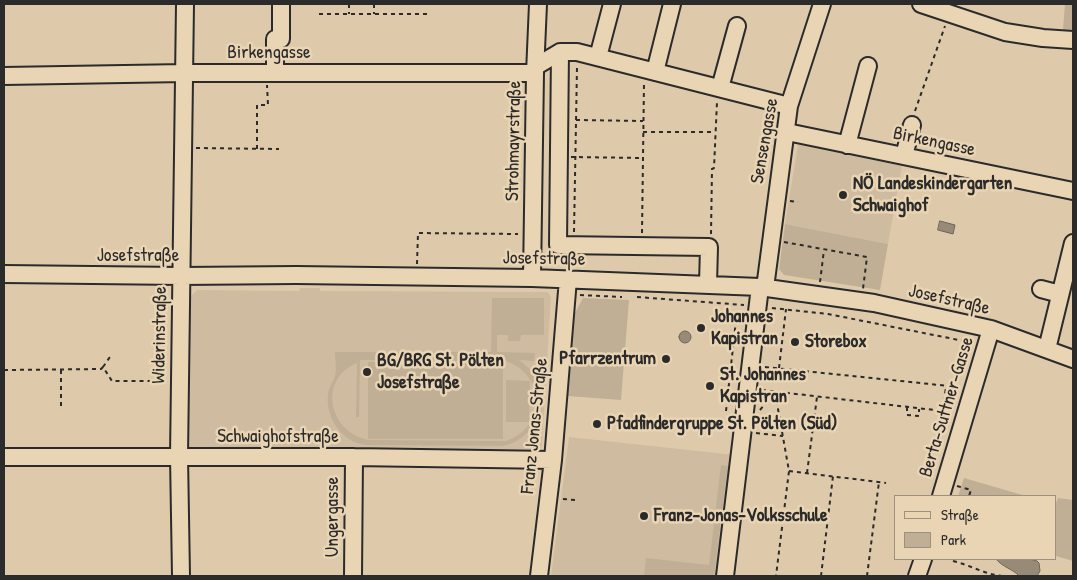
<!DOCTYPE html>
<meta charset="utf-8">
<style>
body{margin:0}
#map{position:relative;width:1077px;height:580px;overflow:hidden;background:#decaab;font-family:"Patrick Hand",sans-serif}
canvas{display:block}
.frame{position:absolute;inset:0;border:5px solid #2b2b2b;pointer-events:none}
.legend{position:absolute;left:894px;top:495px;width:162px;height:65px;box-sizing:border-box;background:#e9d4b3;border:1px solid #9d907d;margin:0;padding:6px 9px;list-style:none;font-size:15px;color:#2b2b2b}
.legend li{display:flex;align-items:center;gap:10px;height:25px}
.legend b{width:25px;border:1px solid #9d907d}
</style>
<div id="map">
<canvas width="1077" height="580"></canvas>
<div class="frame"></div>
<ul class="legend">
<li><b style="height:6px;background:#e9d4b3"></b>Straße</li>
<li><b style="height:14px;background:#c0af95"></b>Park</li>
</ul>
</div>
<script>
const c = document.querySelector('canvas').getContext('2d');
c.lineJoin = 'round';
function fill(path, color) { c.fillStyle = color; c.fill(path, 'evenodd'); }
function strokePath(path, color, width, dash) { c.strokeStyle = color; c.lineWidth = width; c.lineCap = dash ? 'butt' : 'round'; c.setLineDash(dash || []); c.stroke(path); }
function drawText(font, color, halo, rows, align = 'center') {
  c.font = font + ' "Patrick Hand",sans-serif'; c.lineWidth = 5; c.setLineDash([]); c.textBaseline = 'middle'; c.strokeStyle = halo; c.fillStyle = color; for (const [text, x, y, turn = 0] of rows) {
    c.save(); c.translate(x, y); c.rotate((+turn || 0) * Math.PI / 180); c.textAlign = isNaN(turn) ? turn : align; if (halo) c.strokeText(text, 0, 0); c.fillText(text, 0, 0); c.restore();
  }
}
fill(new Path2D(`
 M798,144L902,166L888,244L785,224Z
 M300,288H320V291L548,292L551,297L542,447L538,451H194L187,445V300L197,290L299,291Z
 M569,437L735,455L721,576H551Z`), '#cfbca0');
fill(new Path2D(`
 M1065,4H1073V31L1063,30Z
 M785,224L888,244L880,290L784,275L779,269Z
 M492,298H544V335H521L520,341H508V335H497V352L535,353L534,361L519,360C526,366 534,372 538,380C553,408 531,441 502,446L366,445C342,442 325,418 328,394C329,387 333,382 335,376C337,369 335,359 335,352H491ZM360,360L506,361C546,375 547,427 506,441L368,440C328,431 318,379 357,363L356,417H359Z
 M583,298L629,300L621,400L568,396L575,313Z
 M368,362L503,363V439H368Z
 M506,380L530,381L529,422H506Z
 M721,465L728,466L714,576H644L646,558L709,565Z
 M964,478L1026,496H958Z
 M1058,498L1073,500V561L1056,556V503Z`), '#c0af95');
const water = new Path2D(`
 M940,221L955,225L953,234L938,230Z
 M679 337a6 6 0 1 1 12 0a6 6 0 1 1-12 0Z
 M996,559H1030L1037,561L1039,563L1040,571L1037,576H1019C1013,569 1002,567 996,559Z`);
fill(water, '#978b78');
strokePath(water, '#6c6559', 1);
const minor = new Path2D(`
 M921,4L1005,32L1043,38L1073,40
 M560,52L558,245L709,247L708,284
 M598,57L612,4
 M535,67L560,52H577L789,106
 M655,72L672,4
 M275,73V39H281V4
 M4,76L185,73H535
 M720,88L737,26
 M787,132L1073,191
 M847,145L868,66
 M904,156L912,125
 M4,274L181,276L296,275L532,278L760,287L874,303L991,329L1073,359
 M532,278L535,73L538,4
 M765,288L789,106L822,4
 M1041,289L1060,294
 M1047,349L1073,243
 M4,457H354L553,460
 M941,496L991,329
 M181,576L179,456L185,4
 M353,576L354,457
 M539,576L553,460L568,279
 M725,576L760,287
 M917,576L923,559`);
strokePath(minor, '#2b2b2b', 20);
strokePath(new Path2D(`
 M349,4V14
 M374,4V14
 M319,14H430
 M915,111L945,26
 M576,120L643,121
 M643,132H715
 M196,148L279,149
 M257,149V105H268L267,85
 M571,157L643,158
 M790,201L798,202
 M574,232L577,67
 M642,233L644,83
 M711,234L712,169L714,168L717,102
 M784,242L867,257L863,289
 M417,264L418,233L518,234
 M820,282L824,250
 M580,295L622,297
 M637,297L744,305
 M772,308L828,314L974,343
 M103,367L112,354
 M765,367L959,387
 M779,368L786,309
 M4,370L101,369L103,367L112,381H165
 M762,390L943,411L946,386
 M61,406V370
 M907,407V415L919,416V409
 M760,410L775,392L789,471L776,576
 M726,411L736,320
 M756,433L783,436
 M789,471L886,483
 M807,473L817,397
 M957,486L971,490L969,496
 M563,499L575,500
 M953,561C970,565 984,574 1002,576
 M821,576L833,476
 M867,576L879,482`), '#2b2b2b', 2, [4, 4]);
strokePath(minor, '#e9d4b3', 16);
for (const [x, y, r, color] of [
 [843,195,5,"#2b2b2b"],
 [701,328,5,"#2b2b2b"],
 [795,342,5,"#2b2b2b"],
 [666,359,5,"#2b2b2b"],
 [367,372,5,"#2b2b2b"],
 [710,386,5,"#2b2b2b"],
 [597,424,5,"#2b2b2b"],
 [644,516,5,"#2b2b2b"]
]) { const dot = new Path2D(); dot.arc(x, y, r, 0, 2 * Math.PI); c.fillStyle = color; c.fill(dot); strokePath(dot, '#e9d4b3', 2); }
drawText('19px', '#2b2b2b', '#e9d4b3', [
 ["Birkengasse",269,53],
 ["Strohmayrstraße",514,141,-89],
 ["Sensengasse",765,141,-80],
 ["Birkengasse",934,142,12],
 ["Josefstraße",138,256],
 ["Josefstraße",544,259,1],
 ["Josefstraße",949,300,13],
 ["Widerinstraße",160,335,-89],
 ["Berta-Suttner-Gasse",947,407,-73],
 ["Franz Jonas-Straße",535,426,-84],
 ["Schwaighofstraße",278,437],
 ["Ungergasse",333,517,-90]
]);
drawText('bold 19px', '#2b2b2b', '#e9d4b3', [
 ["NÖ Landeskindergarten",853,184],
 ["Schwaighof",853,206],
 ["Johannes",711,317],
 ["Kapistran",711,339],
 ["Storebox",805,342],
 ["Pfarrzentrum",656,359,"right"],
 ["BG/BRG St. Pölten",377,361],
 ["Josefstraße",377,383],
 ["St. Johannes",720,375],
 ["Kapistran",720,397],
 ["Pfadfindergruppe St. Pölten (Süd)",607,424],
 ["Franz-Jonas-Volksschule",654,516]
], 'left');
</script>
